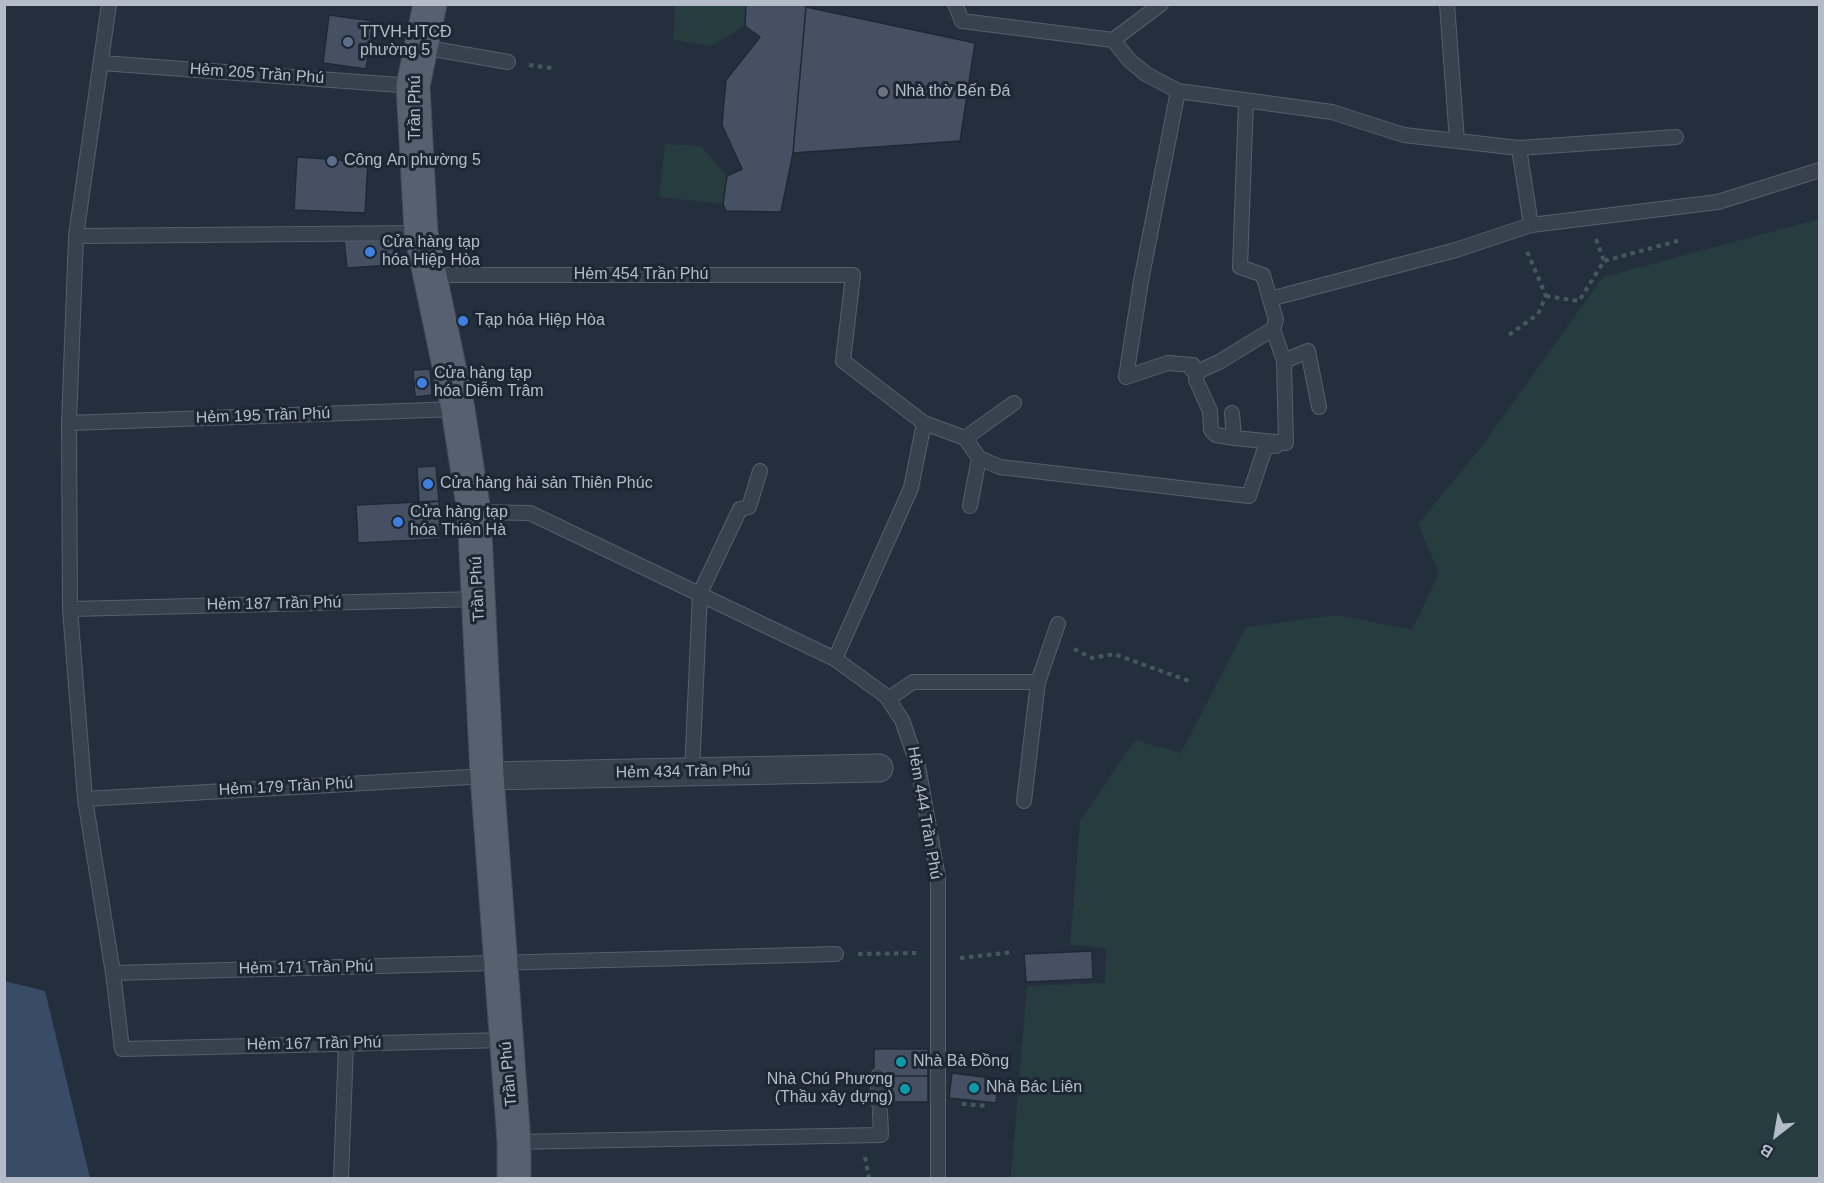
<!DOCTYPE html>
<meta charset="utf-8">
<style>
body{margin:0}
#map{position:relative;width:1824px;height:1183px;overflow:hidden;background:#242f3e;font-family:Arial,sans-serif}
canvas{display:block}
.frame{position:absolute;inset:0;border:6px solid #b4bcc9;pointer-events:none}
.north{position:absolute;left:1746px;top:1105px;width:60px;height:60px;-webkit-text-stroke:4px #1d2633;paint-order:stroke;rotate:211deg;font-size:16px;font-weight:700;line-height:24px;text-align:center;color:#b4bcc9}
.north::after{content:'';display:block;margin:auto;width:21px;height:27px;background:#b4bcc9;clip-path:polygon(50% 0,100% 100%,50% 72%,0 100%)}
</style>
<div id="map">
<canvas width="1824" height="1183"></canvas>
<div class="frame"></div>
<div class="north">B</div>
</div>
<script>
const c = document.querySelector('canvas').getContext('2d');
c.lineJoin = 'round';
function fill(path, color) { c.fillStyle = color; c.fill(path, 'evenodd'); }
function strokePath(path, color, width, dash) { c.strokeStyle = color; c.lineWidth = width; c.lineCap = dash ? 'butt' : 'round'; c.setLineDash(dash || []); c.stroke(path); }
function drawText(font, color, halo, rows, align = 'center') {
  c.font = font + ' Arial,sans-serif'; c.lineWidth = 6; c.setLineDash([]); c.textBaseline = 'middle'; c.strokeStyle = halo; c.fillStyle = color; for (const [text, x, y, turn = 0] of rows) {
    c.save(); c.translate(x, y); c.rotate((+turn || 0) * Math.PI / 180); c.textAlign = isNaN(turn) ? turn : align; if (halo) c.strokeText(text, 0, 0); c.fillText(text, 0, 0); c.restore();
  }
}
fill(new Path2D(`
 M675,5H746L745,26L711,46L673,40Z
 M665,144L701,146L727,176L723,204L659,197Z
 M1819,219V1178H1011L1027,986L1105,983L1106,948L1070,945L1080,821L1135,740L1181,753L1246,627L1337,615L1412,630L1439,573L1418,524L1482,446L1603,277Z`), '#263c3f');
fill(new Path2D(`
 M4,981L45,991L90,1178H5Z`), '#394c67');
const building = new Path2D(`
 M746,4H803L806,7L793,153L781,212L726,211L723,204L727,176L742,169L722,125L726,80L760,37L745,26Z
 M806,7L975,43L960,141L793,153Z
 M329,15L373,21L366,69L323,63Z
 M297,157L368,162L365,213L294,210Z
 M394,238L393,265L347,268L344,240Z
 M430,369L432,395L415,397L413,370Z
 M436,466L439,501L419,503L417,467Z
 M439,501L440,539L358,543L356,505Z
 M1092,951L1093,979L1026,982L1024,954Z
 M874,1049H928V1076H874Z
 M952,1073L999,1079L996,1103L949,1098Z
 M881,1076H928V1102H881Z`);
fill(building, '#455162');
strokePath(building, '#1f2835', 1.5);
const service = new Path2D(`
 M109,4L76,236L69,423L70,609L85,799L113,973L122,1049L506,1040
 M955,4L962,21L1113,40L1130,61L1146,74L1178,91L1332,112L1404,135L1519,148L1676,137
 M1447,4L1457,141
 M1113,40L1161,4
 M422,47L508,62
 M102,63L413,86
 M1178,91L1141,281L1126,377L1168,363L1193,365L1192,370L1197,372
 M1519,148L1531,225
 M76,236L421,233
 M430,275H853L843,361L924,423L911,488L835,659
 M1270,299L1456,250L1531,225L1718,202L1820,170
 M1284,361L1308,351L1319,407
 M1232,413L1234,438L1286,443L1284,361L1273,329L1276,320L1263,275L1240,267L1246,102
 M69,423L458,409
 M924,423L965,438L979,458L1000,467L1249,496L1266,445L1276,446
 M965,438L1014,403
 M1234,438L1216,435L1211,430L1210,411L1196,380L1197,372L1219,362L1273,329
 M970,506L979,458
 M474,512L530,513L835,659L886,696L902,720L918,766L938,878V1178
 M70,609L479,599
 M888,699L913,682H1038
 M692,772L700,593L740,509L749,507L760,471
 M85,799L487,776
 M1024,801L1038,682L1058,624
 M113,973L836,954
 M878,1076V1102H881
 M514,1142L881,1135L880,1112
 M341,1178L346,1044`);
const minor = new Path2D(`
 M487,776L879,768`);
const primary = new Path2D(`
 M430,4L413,86L421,233L458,409L474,512L487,776L514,1142V1178`);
strokePath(service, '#565f6c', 16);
strokePath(minor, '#565f6c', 29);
strokePath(primary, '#414a57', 35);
strokePath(new Path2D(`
 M529,65L552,68
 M1596,239L1604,261
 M1546,296L1579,301L1604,261L1681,240
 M1509,335L1538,314L1546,296L1526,249
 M1074,649L1092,658L1114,654L1189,681
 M858,954L916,953
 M960,958L1014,952
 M962,1104L989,1106
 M865,1157L869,1178`), '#44595c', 4, [4.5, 4.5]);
strokePath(service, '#38414e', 14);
strokePath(minor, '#38414e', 27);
strokePath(primary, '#56606e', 33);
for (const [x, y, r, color] of [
 [348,42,6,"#5c6f8a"],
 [883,92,6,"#6b7280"],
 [332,161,6,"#5c6f8a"],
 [370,252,6,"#3f7fe0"],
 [463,321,6,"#3f7fe0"],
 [422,383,6,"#3f7fe0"],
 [428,484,6,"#3f7fe0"],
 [398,522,6,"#3f7fe0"],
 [901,1062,6,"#0f9aa8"],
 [974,1088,6,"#0f9aa8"],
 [905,1089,6,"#0f9aa8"]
]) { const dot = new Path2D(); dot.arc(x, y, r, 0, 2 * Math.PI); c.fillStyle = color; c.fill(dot); strokePath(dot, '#1d2633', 2); }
drawText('16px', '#b4bcc9', '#1d2633', [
 ["TTVH-HTCĐ",360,33],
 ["phường 5",360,51],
 ["Nhà thờ Bến Đá",895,92],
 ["Công An phường 5",344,161],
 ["Cửa hàng tạp",382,243],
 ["hóa Hiệp Hòa",382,261],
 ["Tạp hóa Hiệp Hòa",475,321],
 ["Cửa hàng tạp",434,374],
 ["hóa Diễm Trâm",434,392],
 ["Cửa hàng hải sản Thiên Phúc",440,484],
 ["Cửa hàng tạp",410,513],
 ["hóa Thiên Hà",410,531],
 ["Nhà Bà Đồng",913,1062],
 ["Nhà Chú Phương",893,1080,"right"],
 ["(Thầu xây dựng)",893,1098,"right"],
 ["Nhà Bác Liên",986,1088]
], 'left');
drawText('16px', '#b4bcc9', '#1d2633', [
 ["Hẻm 205 Trần Phú",257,74,4],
 ["Trần Phú",416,108,-90],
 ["Hẻm 454 Trần Phú",641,275],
 ["Hẻm 195 Trần Phú",263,416,-2],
 ["Trần Phú",478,589,-93],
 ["Hẻm 187 Trần Phú",274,604,-1],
 ["Hẻm 434 Trần Phú",683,772,-1],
 ["Hẻm 179 Trần Phú",286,787,-3],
 ["Hẻm 444 Trần Phú",924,813,80],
 ["Hẻm 171 Trần Phú",306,968,-1],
 ["Hẻm 167 Trần Phú",314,1044,-1],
 ["Trần Phú",509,1074,-95]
]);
</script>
